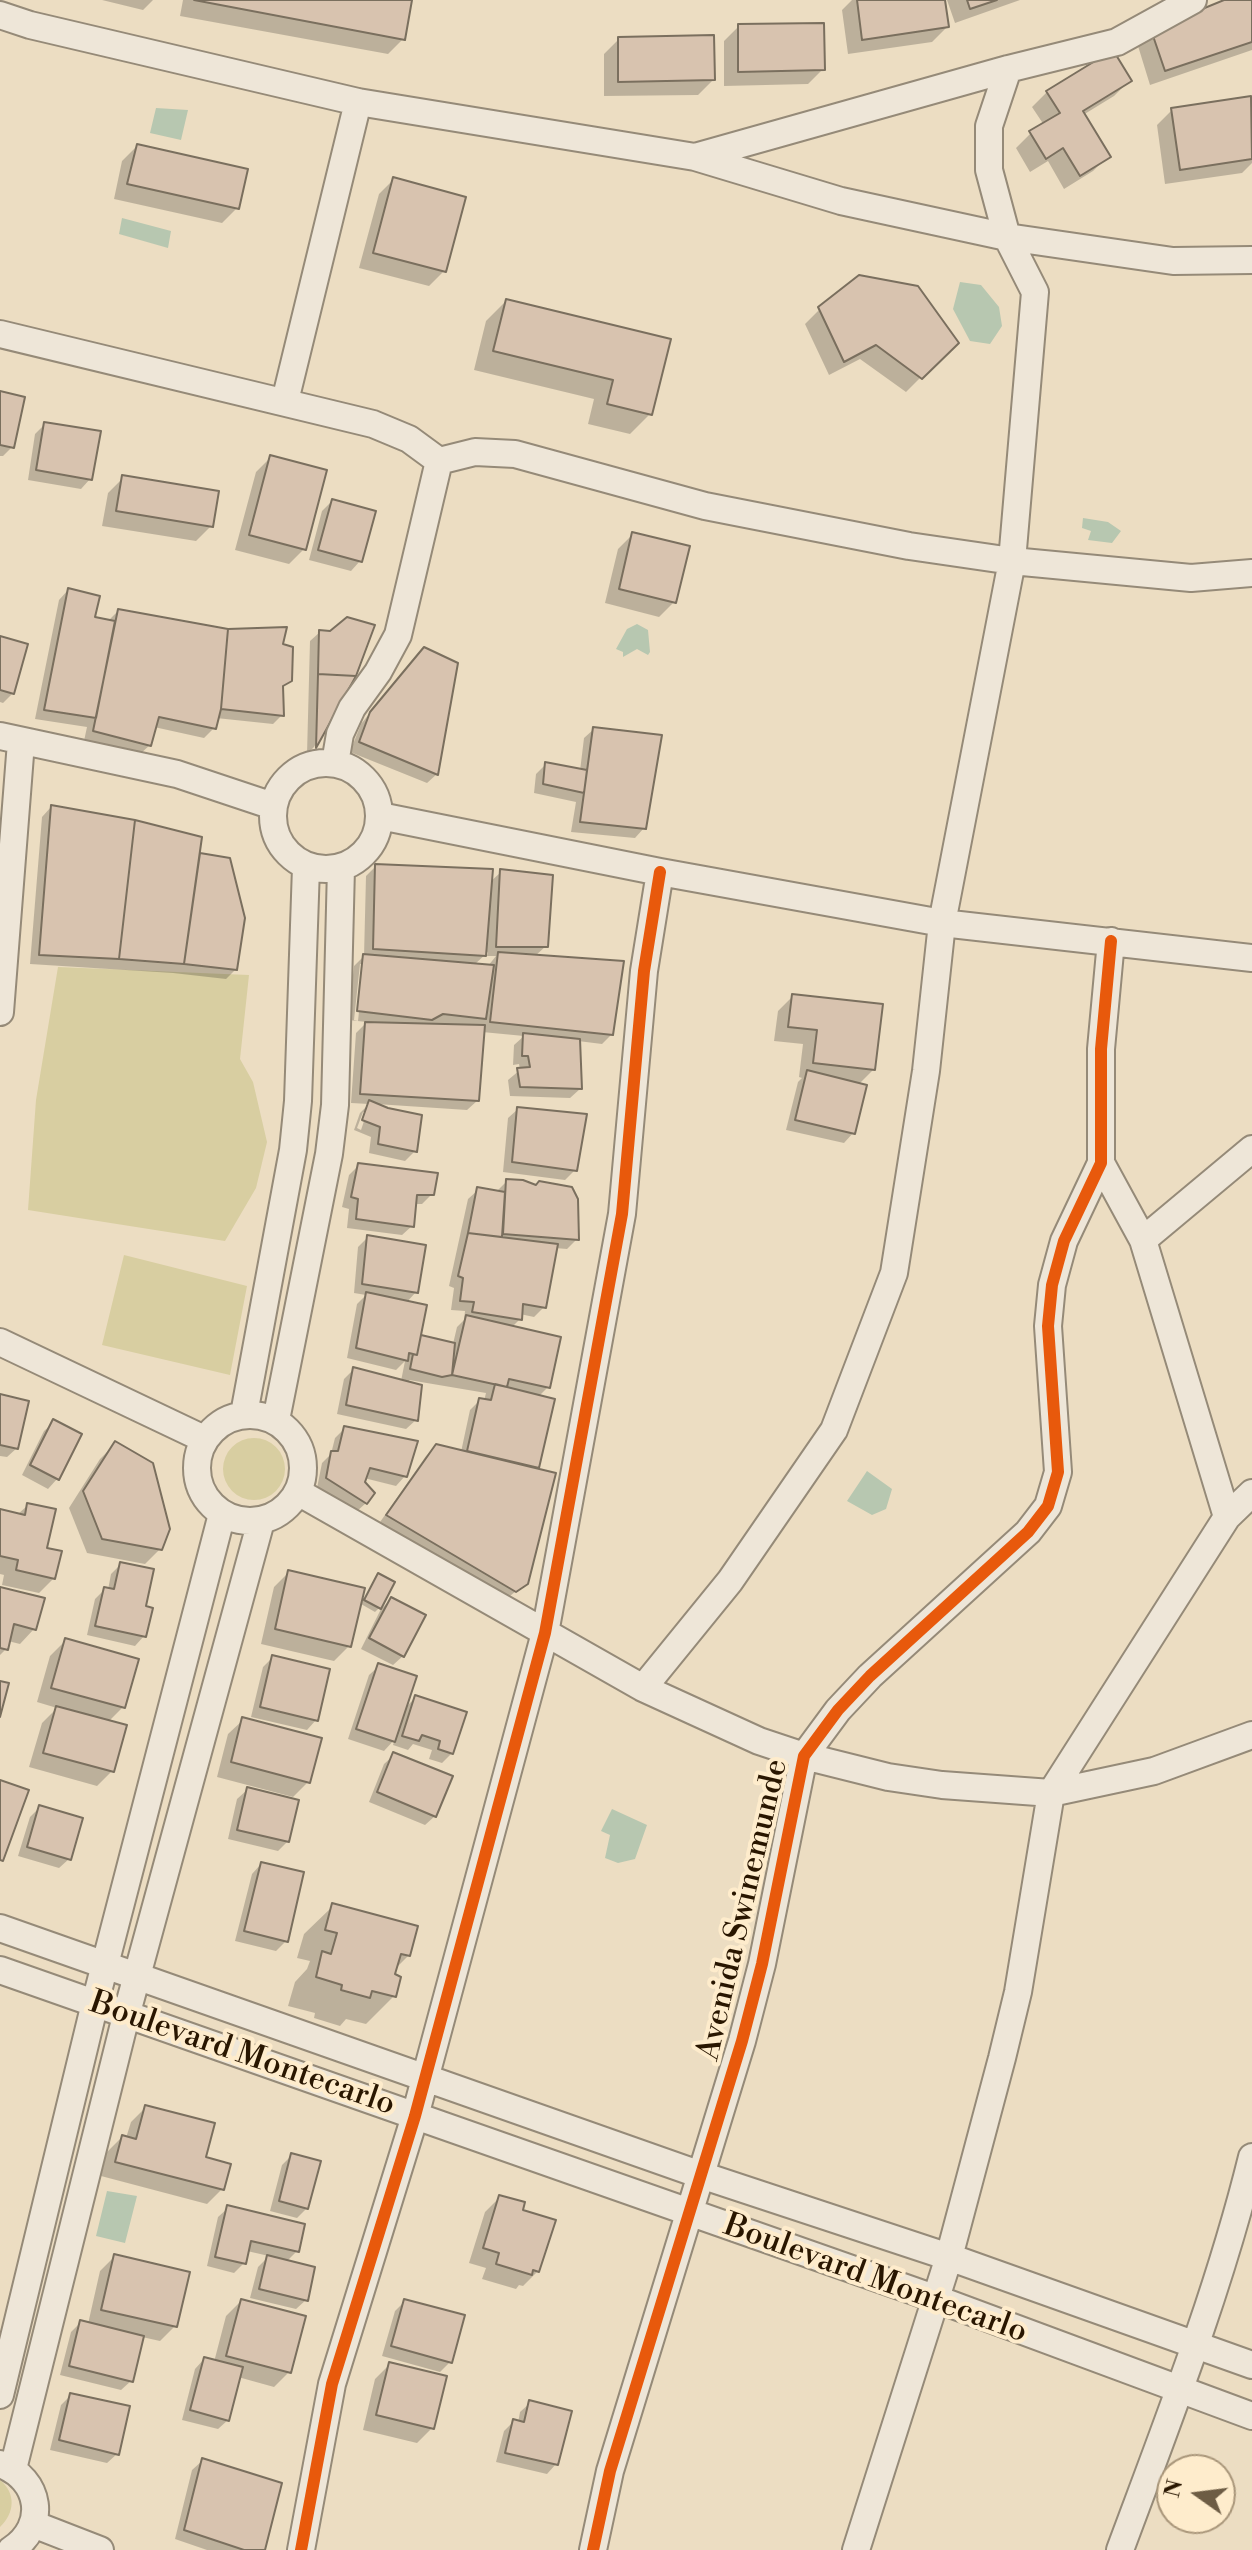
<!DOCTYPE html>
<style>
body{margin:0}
#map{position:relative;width:1252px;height:2550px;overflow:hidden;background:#ecddc2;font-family:"Libre Bodoni",serif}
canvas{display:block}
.north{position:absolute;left:1156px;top:2454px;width:80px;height:80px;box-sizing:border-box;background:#feeccc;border:2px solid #a9967a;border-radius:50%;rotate:284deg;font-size:22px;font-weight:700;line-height:32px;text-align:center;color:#291600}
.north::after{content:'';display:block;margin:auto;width:28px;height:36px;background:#6d5c44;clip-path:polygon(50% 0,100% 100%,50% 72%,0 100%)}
</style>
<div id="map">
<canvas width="1252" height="2550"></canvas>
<div class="north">N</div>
</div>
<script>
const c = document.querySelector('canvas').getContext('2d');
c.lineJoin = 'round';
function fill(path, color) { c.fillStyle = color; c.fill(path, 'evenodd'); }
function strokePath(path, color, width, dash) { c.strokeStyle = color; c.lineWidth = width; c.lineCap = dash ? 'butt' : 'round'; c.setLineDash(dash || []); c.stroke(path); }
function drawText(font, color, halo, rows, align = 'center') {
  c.font = font + ' "Libre Bodoni",serif'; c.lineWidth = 8; c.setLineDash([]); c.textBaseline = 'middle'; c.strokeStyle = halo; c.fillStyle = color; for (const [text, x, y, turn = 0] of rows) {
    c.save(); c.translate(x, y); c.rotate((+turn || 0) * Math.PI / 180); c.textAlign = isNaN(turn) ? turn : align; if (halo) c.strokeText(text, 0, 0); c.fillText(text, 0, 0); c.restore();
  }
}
fill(new Path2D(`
 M58,967L249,975L240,1059L253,1082L267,1142L256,1188L225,1241L28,1210L36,1100Z
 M124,1255L247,1286L230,1375L102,1345Z
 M223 1469a31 31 0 1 1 62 0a31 31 0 1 1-62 0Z
 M0,2480C16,2493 15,2513 0,2527Z`), '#d8cea1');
fill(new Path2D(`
 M156,108L188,110L181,140L150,133Z
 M122,218L171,231L168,248L119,234Z
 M960,282L981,285L999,307L1002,326L990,344L970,341L953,309Z
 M1083,518L1108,522L1121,531L1112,543L1088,540L1091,531L1082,528Z
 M637,624L648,630L650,652L648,655L637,649L623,657V652L616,649L627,629Z
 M867,1471L892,1489L886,1509L872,1515L847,1501Z
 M612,1809L647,1825L635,1859L618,1863L605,1858L610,1835L601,1831Z
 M107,2191L137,2196L125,2243L96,2236Z`), '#b7c7b0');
fill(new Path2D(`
 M102,0H153L143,10Z
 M183,0H404L403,39L388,54L180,16Z
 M852,0H943L947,27L932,42L848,54L842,10Z
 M947,0H1020L955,23Z
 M1229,0H1252V50L1150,85L1138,46L1153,31Z
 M739,26L823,69L808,84L724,86V41Z
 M619,39L713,80L698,95L604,96V54Z
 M1129,81L1114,96L1083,115L1108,156L1093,171L1064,189L1048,161L1030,172L1016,148L1031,133L1044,125L1032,107L1047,92Z
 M1249,98L1252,120V163L1242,173L1165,184L1157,125L1172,110Z
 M137,146L237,208L222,223L114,199L122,161Z
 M394,179L444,271L429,286L359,268L379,194Z
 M506,301L668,340L650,414L630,434L588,424L594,399L474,370L486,321Z
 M820,309L956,342L906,392L860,359L829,375L805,324Z
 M0,393L12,447L3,456H0Z
 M45,424L90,479L81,489L28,480L35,434Z
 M271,457L304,549L289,564L235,550L256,472Z
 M123,478L211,526L196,541L102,526L108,493Z
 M332,501L360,561L351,571L309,560L322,511Z
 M633,534L674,602L659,617L605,603L618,549Z
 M68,590L92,619L107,622L118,611L281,646L290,680L281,689L282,715L273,724L216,718L214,728L204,738L154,727L150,745L140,754L84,741L87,727L35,719L59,600Z
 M320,632L354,675L314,747L307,754L310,641Z
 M0,638L13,693L3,703L0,702Z
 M414,659L437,774L427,783L350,752L361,724Z
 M594,729L644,828L635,838L571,832L576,802L534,793L536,774L546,764L580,771L584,738Z
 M51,807L197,855L228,860L236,969L226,979L173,973L30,964L42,817Z
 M375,867L489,883L501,872L546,946L535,956L612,1034L602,1044L578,1041L580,1089L570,1098L510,1096L508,1080L520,1070L519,1064L513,1065L514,1045L524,1036L482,1032L477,1101L467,1110L376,1104L415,1151L405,1161L369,1153L371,1137L354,1130L360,1113L369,1104L351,1103L356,1033L367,1022L348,1020L354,966L364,956L366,876ZM488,952L487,956H496L488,966L474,965ZM360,964H364L358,1021L354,1020ZM363,1112H367L361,1130L357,1128Z
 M793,996L874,1069L858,1085L853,1133L844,1143L786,1130L798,1082L802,1078L799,1077L803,1044L774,1041L778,1011Z
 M518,1109L575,1170L565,1180L503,1172L508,1118Z
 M359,1165L432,1194L422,1204H414L412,1226L402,1235L347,1228L349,1209L342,1207L349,1175Z
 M507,1181L577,1239L567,1249L555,1248L544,1307L534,1317L520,1314V1319L511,1328L548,1387L538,1397L553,1401L537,1470L526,1583L505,1600L378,1525L426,1456L436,1446L461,1452L470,1410L480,1400L484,1401L486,1393L409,1380L416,1420L406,1429L337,1414L344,1379L354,1369L401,1381L405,1361L396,1370L347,1358L357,1304L366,1295L354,1293L358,1247L368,1237L416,1292L406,1303L419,1336L453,1344L457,1327L464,1320L465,1311L451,1310L454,1288L449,1286L468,1199L478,1190L497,1191Z
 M0,1396L17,1448L7,1457L0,1456Z
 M54,1422L57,1479L48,1489L22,1475L44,1431Z
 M345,1428L405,1476L396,1486L364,1478L366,1503L356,1512L317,1488L322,1463L331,1454L335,1438Z
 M115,1444L160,1549L145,1564L87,1553L69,1508L100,1459Z
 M28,1505L54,1578L39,1593L2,1585L4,1575L0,1574V1511L17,1515Z
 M121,1564L144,1608V1636L135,1646L87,1635L95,1599L105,1589L108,1590L111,1574Z
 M289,1572L349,1646L334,1661L261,1644L274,1587Z
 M378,1576L379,1608L375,1612L361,1604Z
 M0,1589L34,1629L20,1644L8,1641L6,1649L0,1655Z
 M391,1599L403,1656L393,1665L361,1649L381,1609Z
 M65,1641L123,1707L108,1722L112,1771L97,1786L29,1767L42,1723L57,1708L37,1702L50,1656Z
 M273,1657L316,1720L307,1730L251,1717L263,1667Z
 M379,1666L404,1709L416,1697L452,1753L442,1763L429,1759L432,1750L413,1744L408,1750L393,1745L395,1739L384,1751L348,1739L369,1675Z
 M243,1720L308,1782L293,1797L217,1777L228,1734Z
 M394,1755L435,1816L425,1825L369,1802L384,1764Z
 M247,1790L288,1841L278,1851L228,1839L237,1799Z
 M40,1807L69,1859L59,1868L18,1856L30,1817Z
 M261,1864L286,1941L276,1951L235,1941L252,1874Z
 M333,1906L409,1955L394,1970V1996L366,2024L346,2019L340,2026L314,2018L315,2013L288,2006L295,1982L307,1969L310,1961L297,1958L304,1934Z
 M146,2107L203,2158L222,2189L207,2204L101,2176L107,2152L122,2137L126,2138L131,2122Z
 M292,2155L307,2208L297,2218L270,2211L282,2165Z
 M500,2197L521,2211L538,2271L523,2286L519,2285L516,2289L482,2279L486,2268L469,2263L485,2212Z
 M228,2208L297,2251L286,2262L306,2300L296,2309L250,2298L258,2267L269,2256L247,2251L244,2263L234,2273L207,2266L218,2217Z
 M115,2256L175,2326L160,2341L142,2337L131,2381L121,2390L60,2375L71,2332L81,2322L88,2324L100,2271Z
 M241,2301L289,2372L274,2387L238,2377L228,2420L218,2429L182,2420L195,2369L204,2359L214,2362L226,2316Z
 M405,2301L450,2362L440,2372L382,2356L395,2311Z
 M390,2364L432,2428L417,2443L363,2430L375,2379Z
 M71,2395L117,2454L107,2463L50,2450L61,2405Z
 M530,2403L556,2464L547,2474L496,2462L504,2431L513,2422L518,2423L520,2412Z
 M202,2461L263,2550H207L175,2539L192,2470Z`), '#0003');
const building = new Path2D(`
 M194,0H412L405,40Z
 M857,0H945L949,27L862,40Z
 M967,0H997L970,9Z
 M1224,0H1252V42L1165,71L1151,30Z
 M824,23L825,70L738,72V24Z
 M714,35L715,80L618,82V37Z
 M1113,50L1132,81L1083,111L1111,157L1080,176L1063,148L1046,159L1029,131L1060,113L1046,91Z
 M1251,96L1252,159L1180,170L1171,108Z
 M137,144L248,169L239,209L127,184Z
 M393,177L466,197L446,272L373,253Z
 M859,275L918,286L959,343L922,379L876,345L844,362L818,307Z
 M506,299L671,339L652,415L607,404L613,380L493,351Z
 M0,391L25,397L14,448L0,445Z
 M44,422L101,431L92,480L36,470Z
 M270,455L327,470L306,550L249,535Z
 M122,475L219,491L213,527L116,511Z
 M332,499L376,511L362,562L318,550Z
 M632,532L690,546L676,603L619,589Z
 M68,588L100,596L95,617L115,621L96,718L44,710Z
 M118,609L228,629L221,709L216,729L159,717L151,746L93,731Z
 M347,617L375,625L356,676L318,674L319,630L330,631Z
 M287,627L283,644L293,647L292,681L283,686L284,716L221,709L228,629Z
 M0,636L28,644L14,694L0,690Z
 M424,647L458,663L438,775L359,742L370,712Z
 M318,674L356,676L316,748Z
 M593,727L662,735L646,829L580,822Z
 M545,762L587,770L584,793L543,784Z
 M51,805L135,820L119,959L39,955Z
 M135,820L202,837L184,964L119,959Z
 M200,853L230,858L245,918L237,970L184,964Z
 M375,864L493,869L486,956L373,949Z
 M500,869L553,875L548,947H496Z
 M498,952L624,961L613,1035L490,1022Z
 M363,954L494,965L486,1019L443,1014L432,1020L357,1011Z
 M792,994L883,1004L875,1070L813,1063L817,1030L788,1027Z
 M365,1022L485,1025L479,1101L360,1094Z
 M523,1033L580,1039L582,1089L520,1087L517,1068L530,1067L528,1056H522Z
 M807,1070L867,1085L855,1134L795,1120Z
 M369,1100L388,1108L422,1115L417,1152L378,1144L380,1127L362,1120Z
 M517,1107L587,1114L577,1171L512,1162Z
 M358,1163L438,1173L434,1195H417L414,1227L356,1219L358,1199L351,1197Z
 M506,1179L523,1180L536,1185L539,1181L572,1187L578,1199L579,1240L503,1234Z
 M477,1187L505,1192L502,1237L468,1233Z
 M468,1233L558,1244L546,1308L523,1304L522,1320L472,1312L474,1302L460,1301L463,1278L458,1276Z
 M367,1235L426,1245L418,1293L362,1284Z
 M366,1292L427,1305L417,1355L409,1353L408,1361L356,1348Z
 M466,1315L561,1337L550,1388L509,1379L507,1387L452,1375Z
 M421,1335L455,1343L452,1375L442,1377L410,1369L413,1354L417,1355Z
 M353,1367L422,1385L418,1421L346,1405Z
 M495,1384L555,1399L539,1468L467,1451L479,1398L491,1400Z
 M0,1394L29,1401L18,1449L0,1445Z
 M53,1419L82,1434L59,1480L30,1465Z
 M344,1426L418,1441L407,1477L370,1468L365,1482L375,1493L367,1504L326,1478L331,1451H338Z
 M115,1441L153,1463L170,1529L162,1550L102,1539L83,1491Z
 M436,1444L556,1473L528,1584L516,1592L386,1515Z
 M27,1503L56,1509L47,1548L62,1551L55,1579L16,1570L18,1560L0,1556V1509L25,1515Z
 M120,1562L154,1569L146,1606L153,1608L146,1637L95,1626L104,1587L114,1589Z
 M288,1570L365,1588L351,1647L275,1629Z
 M378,1573L395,1582L381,1609L364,1600Z
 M0,1587L45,1598L36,1630L14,1624L8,1650L0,1648Z
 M391,1597L426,1615L404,1657L369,1638Z
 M65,1638L139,1659L125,1708L51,1688Z
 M272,1655L330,1669L318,1721L260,1707Z
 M378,1663L417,1676L395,1742L356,1729Z
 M0,1681L9,1683L0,1717Z
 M415,1695L467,1712L453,1754L438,1749L440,1741L422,1735L419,1741L402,1736Z
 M56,1706L127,1725L114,1772L43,1753Z
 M242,1717L322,1738L310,1783L231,1762Z
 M393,1752L453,1776L436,1817L377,1792Z
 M0,1780L29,1790L3,1861L0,1860Z
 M247,1787L299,1800L289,1842L237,1830Z
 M39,1805L83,1818L71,1860L27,1847Z
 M261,1862L304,1872L288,1942L244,1931Z
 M332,1903L418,1926L410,1956L401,1954L395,1974L401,1977L396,1997L372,1991L370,1998L341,1990L342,1985L316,1977L322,1951L331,1954L337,1933L325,1930Z
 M145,2105L215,2123L206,2157L231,2164L224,2190L115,2162L122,2135L136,2139Z
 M291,2153L321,2161L308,2209L279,2201Z
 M499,2195L525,2202L523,2210L556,2220L539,2272L533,2270L532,2275L496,2264L499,2253L483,2248Z
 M227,2205L305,2224L299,2252L251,2241L246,2264L215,2257Z
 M114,2254L190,2272L177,2327L101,2310Z
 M267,2255L315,2267L308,2301L259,2289Z
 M241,2299L306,2316L291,2373L226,2356Z
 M404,2299L465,2315L452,2363L391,2346Z
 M80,2320L144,2336L133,2382L69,2366Z
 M204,2357L243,2367L229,2421L190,2410Z
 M389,2362L447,2376L434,2429L376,2415Z
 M70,2393L130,2406L119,2455L59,2440Z
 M529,2400L572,2411L558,2465L505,2453L513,2419L524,2422Z
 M202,2458L282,2483L265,2550H244L184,2530Z`);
fill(building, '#d8c3af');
strokePath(building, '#7a6f5e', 2);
const street = new Path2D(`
 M0,15L30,25L358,102L695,157L841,201L1007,237L1173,261L1252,260
 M695,157L1008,69L1117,42L1193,0
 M0,334L373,424L409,439L439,461L475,452L515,454L705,506L909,546L1012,561L1191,578L1252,573
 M285,401L358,102
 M0,736L177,774L273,806
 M273 816a53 53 0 1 1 106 0a53 53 0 1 1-106 0Z
 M335,763L340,734L352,708L378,672L398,635L439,461
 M380,816L660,872L942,923L1252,958
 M0,1012L21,742
 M1101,1163L1143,1240L1227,1517
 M1143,1240L1252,1149
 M0,1342L204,1439
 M244,1414L293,1150L298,1101L306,867
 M197 1468a53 53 0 1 1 106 0a53 53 0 1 1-106 0Z
 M276,1420L329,1154L335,1105L341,868
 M298,1492L643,1688L759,1741L804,1756L888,1777L942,1785L1051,1793L1154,1771L1252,1735
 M643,1688L730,1581L834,1430L894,1273L926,1071L942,923L1012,561L1035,292L1007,237L989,170V126L1008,69
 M0,1928L701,2175L949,2257L1252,2365
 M0,1970L934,2298L1252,2416
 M0,2395L95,2003L222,1514
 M0,2464C41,2479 48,2526 11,2550
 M13,2469L126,2016L261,1521
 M33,2524L100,2550
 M301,2550L332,2384L415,2116L545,1633L622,1214L644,971L660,872
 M593,2550L610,2471L742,2041L762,1964L804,1756L838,1710L870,1676L1028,1532L1048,1506L1058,1472L1048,1326L1052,1285L1064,1241L1101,1163V1049L1111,941
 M856,2550L949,2257L1002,2058L1018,1992L1051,1793L1227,1517L1252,1493
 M1120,2550C1168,2421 1219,2291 1252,2157`);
strokePath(street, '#958a78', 30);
strokePath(street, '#eee6d8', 26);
strokePath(new Path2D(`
 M301,2550L332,2384L415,2116L545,1633L622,1214L644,971L660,872
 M593,2550L610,2471L742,2041L762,1964L804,1756L838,1710L870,1676L1028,1532L1048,1506L1058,1472L1048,1326L1052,1285L1064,1241L1101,1163V1049L1111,941`), '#e8590c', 12);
drawText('32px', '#291600', '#feeccc', [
 ["Avenida Swinemunde",744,1910,-77],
 ["Boulevard Montecarlo",242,2055,19],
 ["Boulevard Montecarlo",875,2280,20]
]);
</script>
